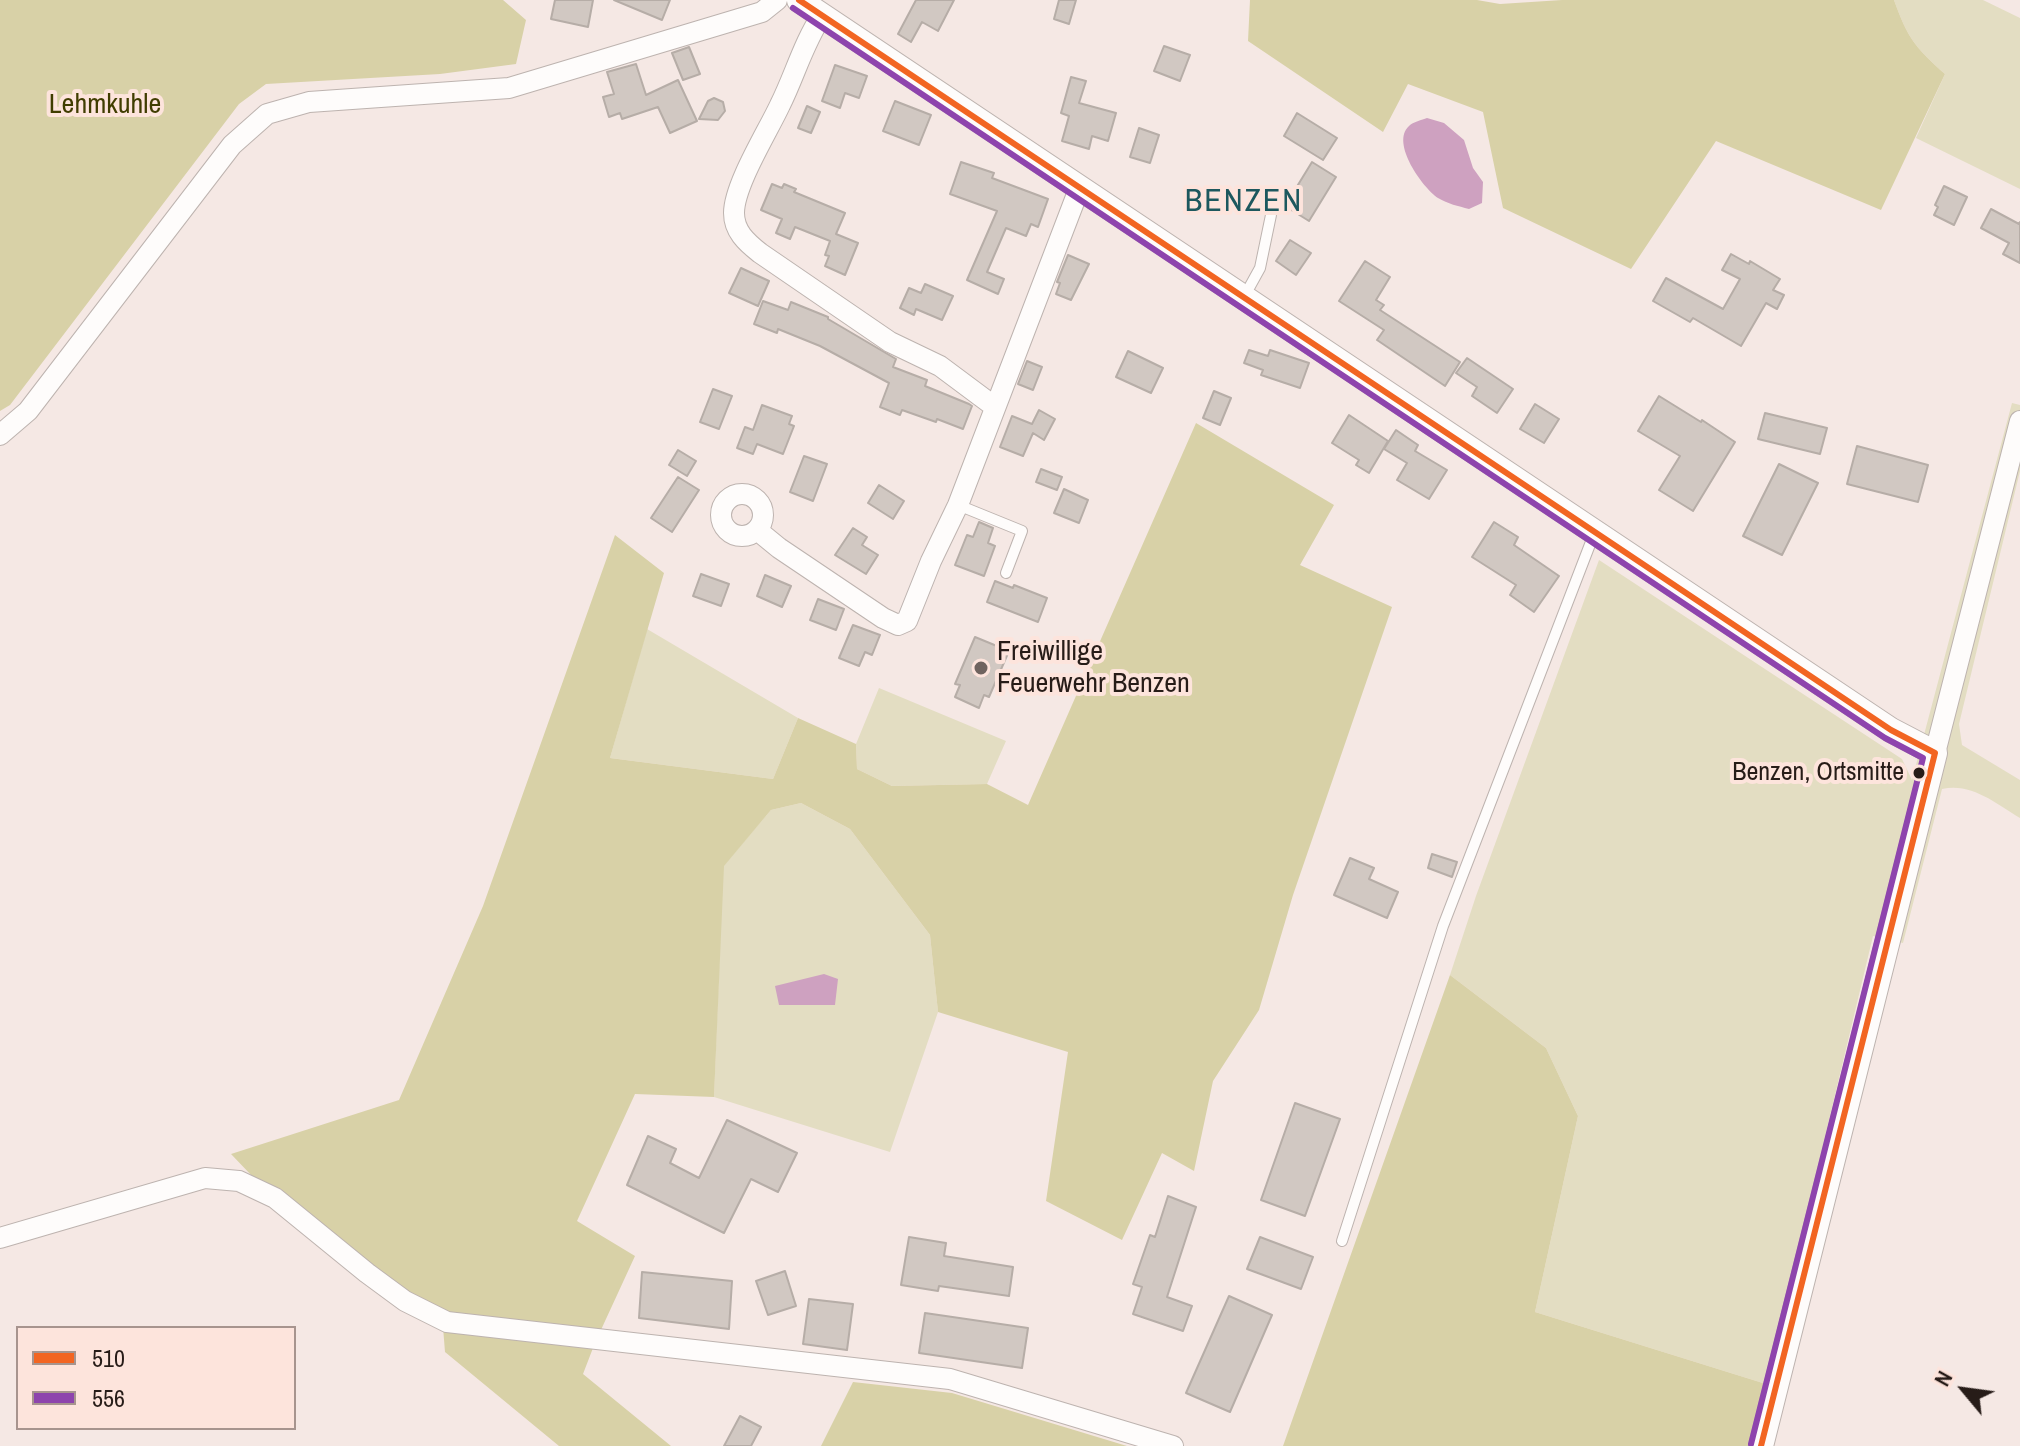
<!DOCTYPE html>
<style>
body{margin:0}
#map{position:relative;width:2020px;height:1446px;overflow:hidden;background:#f5e8e4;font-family:"Archivo Narrow",sans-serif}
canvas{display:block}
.legend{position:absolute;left:16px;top:1326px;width:280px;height:104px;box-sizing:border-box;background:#fde4dc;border:2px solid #a7948e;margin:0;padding:10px 14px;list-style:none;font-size:24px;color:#271c18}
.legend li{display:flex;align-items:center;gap:16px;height:40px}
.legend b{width:40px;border:2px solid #a7948e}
.north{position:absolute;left:1924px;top:1350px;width:80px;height:80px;-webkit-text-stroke:6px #fde4dc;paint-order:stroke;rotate:299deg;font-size:22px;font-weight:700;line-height:32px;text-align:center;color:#271c18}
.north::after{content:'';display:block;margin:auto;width:28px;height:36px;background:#271c18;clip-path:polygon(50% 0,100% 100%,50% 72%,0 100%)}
</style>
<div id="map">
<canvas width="2020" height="1446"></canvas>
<ul class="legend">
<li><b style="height:10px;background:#f26522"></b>510</li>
<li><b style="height:10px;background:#8e44ad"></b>556</li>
</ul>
<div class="north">N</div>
</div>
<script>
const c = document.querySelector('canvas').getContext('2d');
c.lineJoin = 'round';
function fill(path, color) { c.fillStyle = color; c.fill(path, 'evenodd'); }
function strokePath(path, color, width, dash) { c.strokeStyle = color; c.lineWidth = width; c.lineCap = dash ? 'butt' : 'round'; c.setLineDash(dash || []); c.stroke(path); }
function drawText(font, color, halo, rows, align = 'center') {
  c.font = font + ' "Archivo Narrow",sans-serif'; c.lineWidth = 8; c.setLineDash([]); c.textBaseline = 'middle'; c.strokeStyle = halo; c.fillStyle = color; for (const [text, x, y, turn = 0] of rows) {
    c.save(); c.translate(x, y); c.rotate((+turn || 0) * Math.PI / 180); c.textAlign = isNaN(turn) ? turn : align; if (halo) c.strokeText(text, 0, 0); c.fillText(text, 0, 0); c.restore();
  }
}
fill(new Path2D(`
 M1894,0H1983L2020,18V189L1916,138L1945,74C1915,47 1908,39 1894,0Z
 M2012,403L2020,405V471L1959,724L1962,745L2020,780V818C1997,804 1971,782 1942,789L1903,943L1873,936L1766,1384L1535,1312L1578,1116L1546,1048L1450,975L1476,896L1599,560L1902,759L1912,780Z
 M647,629L798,718L773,779L610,758Z
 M879,688L1006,741L987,784L892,786L857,769L856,744Z
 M801,803L850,829L930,935L938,1012L890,1152L714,1097L723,866L771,810Z`), '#e3ddc2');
fill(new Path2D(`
 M0,0H503L526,20L516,64L440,74L266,84L239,104L10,405L0,411Z
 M1250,0H1477L1500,4L1562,0H1894C1908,39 1915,47 1945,74L1881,210L1716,141L1631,269L1503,208L1483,112L1408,84L1383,132L1248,41Z
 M1196,423L1334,505L1300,565L1392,607L1293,895L1259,1010L1213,1081L1194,1171L1162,1153L1122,1240L1046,1201L1068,1052L938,1012L930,935L850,829L801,803L771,810L724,866L714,1097L635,1094L577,1221L635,1256L600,1332L453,1318L373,1273L282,1190L252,1176L231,1154L399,1100L483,906L615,535L664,573L610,758L773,779L798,718L856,744L857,769L892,786L987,784L1028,805Z
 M1450,975L1546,1048L1578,1116L1535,1312L1766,1384L1748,1446H1283Z
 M443,1327L593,1348L583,1374L671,1446H559L445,1352Z
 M853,1382L952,1393L1127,1446H821Z`), '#d8d1a7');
fill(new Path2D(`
 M1427,118L1444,123L1464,140L1473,168L1483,182L1482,203L1469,209C1458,206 1448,204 1438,198C1423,188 1390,143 1409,126C1413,122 1422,120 1427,118Z
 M824,974L838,979L835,1005H779L775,986Z`), '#cea1c0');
const building = new Path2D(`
 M555,0H593L588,27L551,19Z
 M614,0H670L662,20Z
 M916,0H954L938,31L922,22L911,42L898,34Z
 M1059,0H1076L1069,24L1054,19Z
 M1164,46L1190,55L1180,81L1154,71Z
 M689,47L700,74L683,80L672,53Z
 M636,64L646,95L678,80L697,121L670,133L658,107L622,119L620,113L609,117L603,97L614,94L607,72Z
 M835,65L867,76L859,98L845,93L840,108L822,101Z
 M1071,77L1086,81L1079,103L1116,113L1108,141L1092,136L1089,149L1062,141L1069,116L1061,113Z
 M714,98L723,102L725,111L718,120L699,119L708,101Z
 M895,101L931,115L919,145L883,131Z
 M807,106L820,112L811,133L798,128Z
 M1297,113L1337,138L1323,160L1284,136Z
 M1139,128L1159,135L1150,163L1130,157Z
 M961,162L994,173L992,178L1048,199L1038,227L1031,224L1026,236L1006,228L987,272L1004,279L998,294L967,280L997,211L950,194Z
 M1312,162L1336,177L1309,221L1285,206Z
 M772,184L782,188L784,184L796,189L794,192L845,213L836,234L858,243L845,275L825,266L829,256L825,255L830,241L795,227L790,239L776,233L782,219L761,210Z
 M1944,186L1967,197L1954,225L1934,215L1938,207L1935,205Z
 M1991,209L2019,224L2020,222V263L2003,254L2009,243L1981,228Z
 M1290,240L1311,253L1296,275L1276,261Z
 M1731,254L1749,264L1750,261L1780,279L1773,290L1784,295L1777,309L1766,303L1741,346L1693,318L1690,322L1653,301L1666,278L1723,309L1740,279L1722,270Z
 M1068,255L1089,264L1071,300L1056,294L1060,283L1057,282Z
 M1365,261L1390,277L1376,300L1384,305L1380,310L1460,362L1445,386L1377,340L1384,330L1339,301Z
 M741,268L769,281L758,306L729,293Z
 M925,284L953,296L942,320L916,309L914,315L900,308L909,288L921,293Z
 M763,301L788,310L791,302L828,317V319L896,359L893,367L927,380L925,386L969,404L972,406L963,429L937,419L936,422L902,410L900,415L880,407L889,383L820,346L778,329L777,333L754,324Z
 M1249,350L1268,356L1270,350L1309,363L1300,388L1261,375L1263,370L1244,363Z
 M1128,351L1163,368L1151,393L1116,377Z
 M1467,358L1513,389L1497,413L1472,396L1477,387L1456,373Z
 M1027,361L1042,367L1033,390L1018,384Z
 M713,389L732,396L719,429L700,422Z
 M1214,391L1231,398L1220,425L1203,418Z
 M1659,396L1701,422L1702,420L1735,442L1693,511L1659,490L1680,456L1638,431Z
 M1535,404L1559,419L1544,443L1520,429Z
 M762,405L792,416L789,424L794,426L783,454L757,444L753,454L737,448L745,427L753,430Z
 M1039,410L1055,419L1044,440L1033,433L1023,456L1000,447L1012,416L1032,424Z
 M1765,413L1827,428L1820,454L1758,439Z
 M1349,415L1388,441L1369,473L1356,465L1359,460L1332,443Z
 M1396,430L1418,445L1415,451L1447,470L1429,499L1397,480L1407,463L1384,449Z
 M1857,446L1928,465L1918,502L1847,484Z
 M678,450L696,461L687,476L669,465Z
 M804,456L827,464L813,501L790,492Z
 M1779,464L1818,483L1782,555L1743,536Z
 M1041,469L1062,477L1057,490L1036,482Z
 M678,477L699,490L672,532L651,518Z
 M879,485L904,501L893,519L868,503Z
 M1064,489L1088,500L1079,523L1054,513Z
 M979,522L993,528L988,543L995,546L984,576L955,565L967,535L973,537Z
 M1494,522L1518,537L1514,545L1559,576L1534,612L1510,595L1516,585L1472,557Z
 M853,528L867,537L862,545L878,555L866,574L835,555Z
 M701,574L729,584L721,606L693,596Z
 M765,575L791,586L782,607L757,596Z
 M995,581L1013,588L1014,585L1047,598L1038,622L987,602Z
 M818,599L844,609L836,630L810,620Z
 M853,625L880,635L872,655L865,652L859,666L839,658Z
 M975,637L1009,651L989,697L984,695L979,708L955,697L960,685L955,684Z
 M1432,854L1457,862L1452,877L1428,868Z
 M1350,858L1374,868L1369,879L1398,892L1387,918L1334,895Z
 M1295,1103L1340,1119L1305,1216L1261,1200Z
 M727,1120L797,1153L778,1192L751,1179L724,1233L627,1185L648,1136L676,1149L670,1163L699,1178Z
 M1168,1196L1196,1207L1167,1297L1192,1306L1183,1331L1133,1314L1142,1287L1133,1284L1150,1235L1155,1237Z
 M909,1237L946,1243L944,1256L1013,1267L1009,1296L939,1286L938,1291L901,1285Z
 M1260,1237L1313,1257L1301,1289L1247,1269Z
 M785,1271L796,1306L768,1315L756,1281Z
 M642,1272L732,1281L729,1329L639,1318Z
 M1229,1296L1272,1315L1230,1412L1186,1393Z
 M809,1299L853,1304L847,1350L803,1344Z
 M925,1313L1028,1328L1022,1368L919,1353Z
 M740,1416L761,1427L751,1446H724Z`);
fill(building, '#d1c8c2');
strokePath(building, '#b6ada7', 2);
const service = new Path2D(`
 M1244,297L1260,268L1271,215
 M958,505L1022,531L1006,573
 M1342,1241L1443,926L1594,534`);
const minor = new Path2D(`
 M822,15C803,44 795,75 780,105C768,131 734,185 734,213C734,231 746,242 760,253L890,342L940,366L995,407
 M0,435L28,411L232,145L267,114L309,102L509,88L762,12L777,0
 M721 515a21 21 0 1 1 42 0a21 21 0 1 1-42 0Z
 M757,530L779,548L883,618L898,625L907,621L931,561L958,505L1079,189
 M1935,753L2020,421
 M0,1238L205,1178L239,1181L275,1198L367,1273L405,1301L447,1322L950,1379L1173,1446`);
const tertiary = new Path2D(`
 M799,0L1891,730L1935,753L1761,1446`);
strokePath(service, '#bdb3af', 12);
strokePath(minor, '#bdb3af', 22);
strokePath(tertiary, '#bdb3af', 26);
strokePath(service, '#fefcfb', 10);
strokePath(minor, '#fefcfb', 20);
strokePath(tertiary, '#fefcfb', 24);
strokePath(new Path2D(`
 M799,0L1891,730L1935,753L1761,1446`), '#f26522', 6);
strokePath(new Path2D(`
 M793,8L1885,738L1923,758L1751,1444`), '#8e44ad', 6);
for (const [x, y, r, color] of [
 [981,668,8,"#6f635f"],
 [1919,773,7,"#271c18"]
]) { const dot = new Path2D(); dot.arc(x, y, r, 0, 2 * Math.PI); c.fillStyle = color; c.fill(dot); strokePath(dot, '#fde4dc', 3); }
drawText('26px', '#271c18', '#fde4dc', [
 ["Benzen, Ortsmitte",1904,773]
], 'right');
drawText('28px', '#403d01', '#fde4dc', [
 ["Lehmkuhle",105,105]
]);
drawText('28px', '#271c18', '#fde4dc', [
 ["Freiwillige",997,652],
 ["Feuerwehr Benzen",997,684]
], 'left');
c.letterSpacing = '2px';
drawText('32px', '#1d585e', '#fde4dc', [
 ["BENZEN",1244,202]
]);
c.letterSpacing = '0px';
</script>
